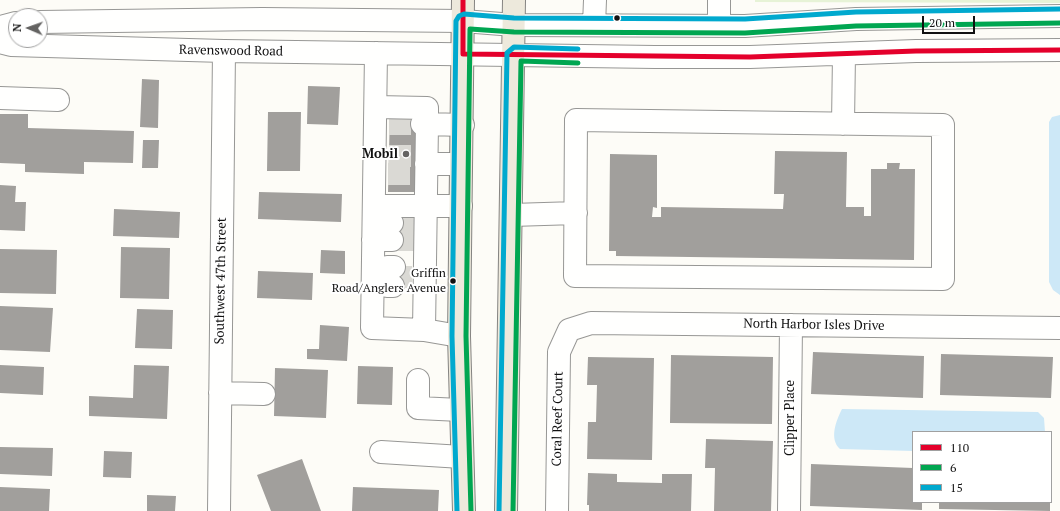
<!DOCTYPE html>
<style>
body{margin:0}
#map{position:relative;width:1060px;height:511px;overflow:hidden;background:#fdfcf7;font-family:"PT Serif",serif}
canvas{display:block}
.legend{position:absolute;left:912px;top:431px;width:140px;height:72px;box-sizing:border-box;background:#fff;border:1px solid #a0a0a0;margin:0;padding:5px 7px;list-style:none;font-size:12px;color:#111}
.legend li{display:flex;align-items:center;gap:8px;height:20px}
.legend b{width:20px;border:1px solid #a0a0a0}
.north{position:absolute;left:8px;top:8px;width:40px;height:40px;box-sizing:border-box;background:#fff;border:1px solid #a0a0a0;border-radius:50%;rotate:272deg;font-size:11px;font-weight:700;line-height:16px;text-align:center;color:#111}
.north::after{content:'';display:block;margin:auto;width:14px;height:18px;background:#646362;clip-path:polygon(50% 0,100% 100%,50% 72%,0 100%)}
.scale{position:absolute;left:922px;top:16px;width:53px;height:18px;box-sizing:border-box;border:2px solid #111;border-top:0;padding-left:5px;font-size:12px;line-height:14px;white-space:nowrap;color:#111;-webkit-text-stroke:3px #fff;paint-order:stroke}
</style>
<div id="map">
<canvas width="1060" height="511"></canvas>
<ul class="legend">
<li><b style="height:5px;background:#e4002b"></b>110</li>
<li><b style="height:5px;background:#00a651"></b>6</li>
<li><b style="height:5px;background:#00a9ce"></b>15</li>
</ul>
<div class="north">N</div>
<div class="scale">20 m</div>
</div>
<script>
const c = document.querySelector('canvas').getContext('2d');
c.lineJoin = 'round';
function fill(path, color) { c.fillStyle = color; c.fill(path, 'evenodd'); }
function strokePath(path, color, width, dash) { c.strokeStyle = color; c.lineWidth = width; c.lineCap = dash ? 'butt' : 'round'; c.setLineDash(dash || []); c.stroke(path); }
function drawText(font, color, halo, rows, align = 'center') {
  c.font = font + ' "PT Serif",serif'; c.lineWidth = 4; c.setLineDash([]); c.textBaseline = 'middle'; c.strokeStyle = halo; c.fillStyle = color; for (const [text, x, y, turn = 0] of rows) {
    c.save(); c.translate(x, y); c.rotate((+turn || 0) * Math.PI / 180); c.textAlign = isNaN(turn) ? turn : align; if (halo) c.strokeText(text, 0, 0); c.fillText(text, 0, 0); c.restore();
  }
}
fill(new Path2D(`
 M755,0H1060V3L755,2Z`), '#e7f3d7');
fill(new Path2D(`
 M1060,115V295L1053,290L1049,282V122L1052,117Z
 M842,409L1038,412L1044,418L1045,432H913V451L840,449C829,439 836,421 842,409Z`), '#cde8f7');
fill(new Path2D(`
 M142,79L159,80L158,128L140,127Z
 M308,86L340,87L338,125L307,124Z
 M390,111H422L421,192H388Z
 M268,112H301L300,171H267Z
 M0,114H28V128L134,131L133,163L84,162V174L25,172V164L0,163Z
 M143,140H159L158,168H142Z
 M775,151L847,152L846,207H864V216H871V169H887V163H900L899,169H915L914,260L616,256V251H609L610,154L657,155V208L653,207L652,217H661V207L783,209L784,194H774Z
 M0,185L16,186L15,202H26L25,231L0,230Z
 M259,192L342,194L341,222L258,219Z
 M114,209L180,212L179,238L113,236Z
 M121,247L170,248L169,299L120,298Z
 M0,249L57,250L56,294L0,293Z
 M321,250L345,251V274L320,273Z
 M258,271L313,273L312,300L257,298Z
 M0,306L53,308L50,352L0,350Z
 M137,309L173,310L172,349L135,348Z
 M320,325L349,327L347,361L307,359V349H319Z
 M813,352L924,356L923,398L811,394Z
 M941,354L1053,357L1051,398L940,395Z
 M671,355L773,357L772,424L670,423Z
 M588,357L654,358L652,460L587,459L588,422H596L597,385H587Z
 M0,365L44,367L43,395L0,393Z
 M134,365L169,366L167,419L89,416V396L133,398Z
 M358,366L393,367L392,405L357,404Z
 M275,368L328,370L326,418L274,416Z
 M706,439L773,441L771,511H714L715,468H705Z
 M0,447L53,448L52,476L0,474Z
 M104,451L132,452L131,478L103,477Z
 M302,459L321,511H271L257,475Z
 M811,464L913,468V502H922V510L810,506Z
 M588,473L617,474V482L662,483V474H692L691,511H589V505H587Z
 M0,487L50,489L49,511H0Z
 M353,487L439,490L438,511H352Z
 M147,495L176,496L175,511H147Z
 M939,502H1050V511L939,509Z`), '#a19f9c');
strokePath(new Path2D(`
 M389,124H422
 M389,156H421
 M388,174H421
 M392,223H415
 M392,240H415
 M393,277H412`), '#dad9d4', 22, [22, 11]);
const minor = new Path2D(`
 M40,22L262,19L463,21L514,25L745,26L856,19L1060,16
 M594,25L595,0
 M719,26V0
 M0,27L16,23
 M0,42L11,45L224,51L655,57H750L916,51L1060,50
 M376,53L372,328L424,330L459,336
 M0,98L58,100
 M376,107L427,108V124L463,125
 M576,120L943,125V279L575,276Z
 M422,124H427L424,330
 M843,124L844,54
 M426,164H461
 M374,206H461
 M512,215L576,213
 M374,223H392
 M373,240H392
 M373,276L387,267H394
 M373,276L387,286H393
 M418,380V408L460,410
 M220,393L264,394
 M381,452L462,457
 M219,511L224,51
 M557,511L559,352L569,330L591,323L1060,328
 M789,511L791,325`);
const major = new Path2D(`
 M463,0L459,336L464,511
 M506,511L514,0`);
strokePath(minor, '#979795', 24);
strokePath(major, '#858482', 24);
strokePath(minor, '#fffffe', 22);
strokePath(major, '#ede9dc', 22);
strokePath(new Path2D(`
 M463,0V54
 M463,54L750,57L916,51L1060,50`), '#e4002b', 5);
strokePath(new Path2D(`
 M471,511L466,336L470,29L514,32L745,33L856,26L1060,23
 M513,511L521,61L578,63`), '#00a651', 5);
strokePath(new Path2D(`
 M457,511L452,336L456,21L459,16L464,14L514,18L745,19L856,12L1060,9
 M499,511L507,53L514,47L578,49`), '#00a9ce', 5);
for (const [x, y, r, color] of [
 [617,18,3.5,"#111"],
 [406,154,4,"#646362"],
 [453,281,3.5,"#111"]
]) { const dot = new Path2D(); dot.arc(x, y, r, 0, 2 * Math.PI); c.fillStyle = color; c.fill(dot); strokePath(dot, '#fff', 1.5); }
drawText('12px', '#111', '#fff', [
 ["Griffin",446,274],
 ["Road/Anglers Avenue",446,289]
], 'right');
drawText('13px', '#111', '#fff', [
 ["Ravenswood Road",231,51,1],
 ["Southwest 47th Street",221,281,-89],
 ["North Harbor Isles Drive",814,325,1],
 ["Clipper Place",790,418,-90],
 ["Coral Reef Court",558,419,-89]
]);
drawText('bold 13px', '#111', '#fff', [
 ["Mobil",398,154]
], 'right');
</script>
